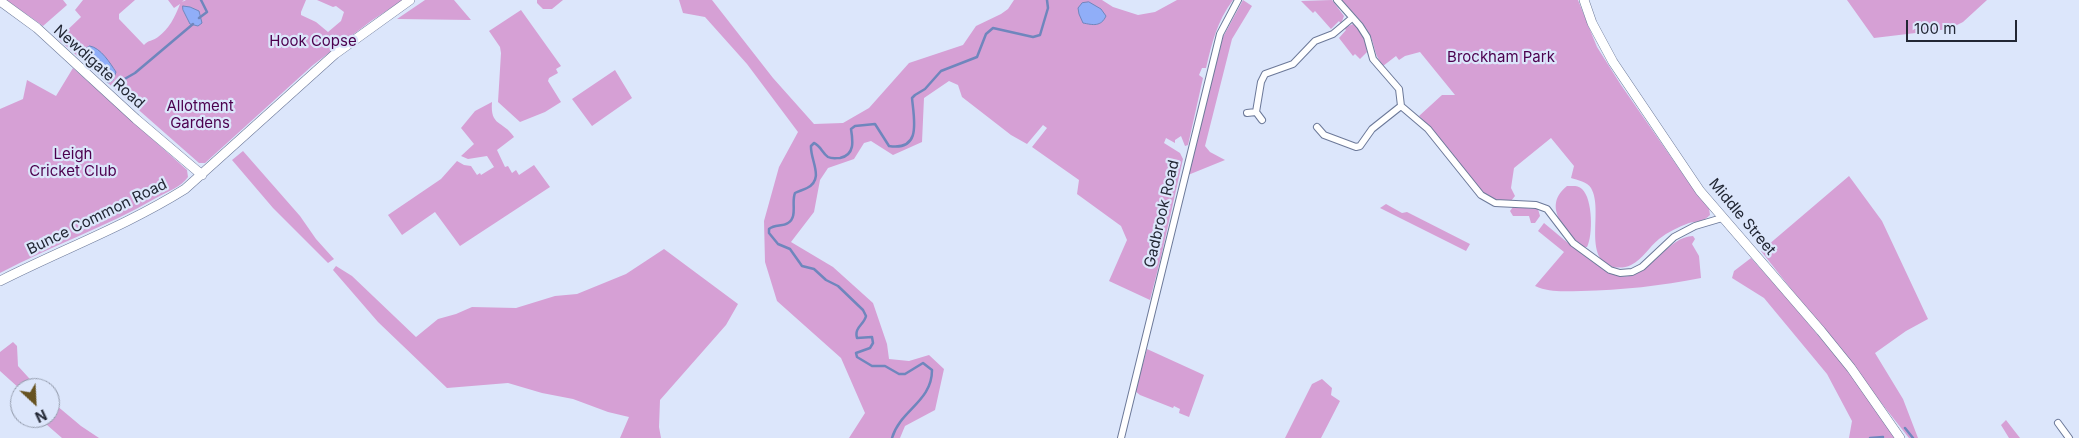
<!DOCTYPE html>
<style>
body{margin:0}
#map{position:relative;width:2079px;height:438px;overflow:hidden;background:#dce6fb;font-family:Inter,sans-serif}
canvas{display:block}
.north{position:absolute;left:10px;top:378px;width:50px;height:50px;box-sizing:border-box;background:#dce6fb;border:1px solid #929aab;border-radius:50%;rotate:155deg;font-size:14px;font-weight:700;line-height:20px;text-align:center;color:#222734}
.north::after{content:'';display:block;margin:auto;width:18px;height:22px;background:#675321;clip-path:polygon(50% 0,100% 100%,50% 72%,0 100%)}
.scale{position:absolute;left:1906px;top:20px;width:111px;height:22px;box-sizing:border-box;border:2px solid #222734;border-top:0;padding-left:6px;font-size:15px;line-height:18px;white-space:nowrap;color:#222734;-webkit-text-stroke:4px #dce6fb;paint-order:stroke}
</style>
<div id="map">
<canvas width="2079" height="438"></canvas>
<div class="north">N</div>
<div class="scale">100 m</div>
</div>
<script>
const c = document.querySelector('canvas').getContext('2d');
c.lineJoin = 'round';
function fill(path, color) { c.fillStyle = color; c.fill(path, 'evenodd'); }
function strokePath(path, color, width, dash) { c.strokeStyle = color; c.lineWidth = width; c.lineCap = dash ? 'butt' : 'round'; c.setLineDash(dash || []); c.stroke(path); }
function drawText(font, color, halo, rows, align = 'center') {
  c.font = font + ' Inter,sans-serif'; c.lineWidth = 4.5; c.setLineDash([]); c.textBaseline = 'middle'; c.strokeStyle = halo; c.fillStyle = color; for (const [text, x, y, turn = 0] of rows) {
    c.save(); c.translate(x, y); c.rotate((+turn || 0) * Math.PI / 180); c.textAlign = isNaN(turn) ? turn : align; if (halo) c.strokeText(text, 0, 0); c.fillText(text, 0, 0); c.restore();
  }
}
fill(new Path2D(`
 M6,0H63L67,5L43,26Z
 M83,0H135L119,14V19L144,45C148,40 153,41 158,37C169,29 175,17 180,4L174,8L168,0H184L182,2L186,0H306L301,12V15L316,22L328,32L341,21L344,12L336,6L333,7L317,0H403L371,21L313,65L205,163H199L108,83L113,80L82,57L84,62L58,39L81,17L75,10ZM190,7L200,13L198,26C188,25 188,17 183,10Z
 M425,0H454L471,20L397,19Z
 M537,0H563L552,9H543L537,3Z
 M679,0H712L773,78L814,124L843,123L869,108L909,63L963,45L976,26L1001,14L1008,9L1014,0H1102L1113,7L1138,15L1155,12L1177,0H1233C1217,21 1212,43 1206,68H1202L1199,75L1203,78L1188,145L1185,146L1181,136L1175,140V143L1166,138L1164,143L1180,153L1183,159L1161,257L1150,300L1109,281L1127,240L1121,226L1077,194L1079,180L1032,147L1047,128L1043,125L1027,144L1011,135L962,97L958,85L949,81L924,98L922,142L893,155L871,141L864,143L854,159L828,168L820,180L814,212L791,242L833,267L873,303L887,344L889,359L909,361L929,355L944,369L935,410L905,426L900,438H849L865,413L841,358L777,301L765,262L764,221L779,167L798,132L747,64L705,17L683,13Z
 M1243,0L1252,6L1232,39L1205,146L1210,152L1225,160L1188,175L1223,37Z
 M1332,0L1344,16L1341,24L1339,21L1331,29L1315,11L1313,13L1301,1Z
 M1341,0H1578L1597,47L1621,85L1689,183L1709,208L1710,215C1703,222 1698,221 1689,223C1678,227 1668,232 1659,239C1649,247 1643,259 1631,265C1625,268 1619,268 1613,267C1582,259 1604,210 1591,188C1588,182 1577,180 1571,178L1574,166L1551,138L1514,168L1511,188L1515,196L1511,201C1506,201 1500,201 1495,200C1473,194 1440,135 1419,116L1442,95H1455L1420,52L1405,56L1399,60L1396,56L1383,66C1373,53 1376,47 1369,33C1363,21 1350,10 1341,0Z
 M1847,0H1987L1963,22L1949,29L1874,38Z
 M521,10L561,66L556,69L558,73L549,78L548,81L561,102L545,112L520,122L498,102L501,53L500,47L489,31Z
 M1353,24C1363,31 1366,41 1367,52L1360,59L1355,54L1353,56L1339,38L1346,30L1344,28Z
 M73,68L187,170L188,177C181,187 167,192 156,198C106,227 51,246 0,273V109L23,99L27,80L56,96Z
 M615,70L632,98L592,126L572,99Z
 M492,102C490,127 503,120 514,137L497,150L505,167L508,166L512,173L516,170L519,175L534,165L550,187L460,246L435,212L402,235L388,215L441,179L457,161L464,165L471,166L477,175L480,173L481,175L494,167L487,156L468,159L461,156L474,144L461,128L475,111Z
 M243,151L300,216L316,239L334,259L328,263L273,208L232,160Z
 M1849,176L1882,221L1928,319L1906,331L1875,353L1903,399L1918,438H1909L1761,251Z
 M1567,186C1573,186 1578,185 1582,189C1593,199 1593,236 1587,247H1583C1566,231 1541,207 1567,186Z
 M1386,204L1402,213L1407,212L1470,244L1466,251L1380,208Z
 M1513,207L1538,209L1540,216L1535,223H1531L1529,216H1513L1510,211Z
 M1544,223C1558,235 1572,246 1586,257C1620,282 1628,285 1661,254C1670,246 1681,236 1693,236L1695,239L1692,244L1699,256L1701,278C1661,286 1622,290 1581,291C1565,291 1550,293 1535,286L1564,252L1538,231Z
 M664,249L738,304L726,325L660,400L659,427L661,438H620L629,417L608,412L573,399L542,393L508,383L447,388L378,322L333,270L336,266L352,276L416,337L438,319L456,314L472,307L516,308L555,296L577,294L626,274Z
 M1751,258L1787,298L1849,372L1896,438H1849L1852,421L1827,374L1764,298L1732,278L1734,271Z
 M13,342L17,346L18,366L38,388L20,389L0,371V352Z
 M1147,349L1204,375L1189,417L1179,413L1180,409L1174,406L1173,408L1140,395L1135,391Z
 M1322,379L1332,388L1331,395L1340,401L1321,438H1285L1312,384Z
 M50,400L81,426L99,438H62L39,418H50Z
 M2006,420L2020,438H2009L2001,425Z`), '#d6a0d5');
const water = new Path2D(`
 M1089,2L1101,9L1106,16C1101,27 1093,25 1083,23L1079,14L1078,8L1082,3Z
 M183,6L190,7L199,11L202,23L198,26L190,24L183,10Z
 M90,46C101,48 110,63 116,72L113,80L108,83L84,62L82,51Z`);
fill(water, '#90aef8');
strokePath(water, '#6f86bd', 1);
strokePath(new Path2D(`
 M199,18L207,12L201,0
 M114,85L135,73L193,24
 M1905,428L1913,438
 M892,438C900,410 932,402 932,370L923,363L905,374H899L885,366H872L857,357L856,353L870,348L873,343L872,337L857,338C854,327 864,325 866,316L863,310L838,286L826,280L814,269L802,266L790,249L778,244L769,233V229C775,224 782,227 788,223C798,217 791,202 795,193C799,191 803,190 807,188C825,179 810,160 811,146L814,143C821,146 822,153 828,157C832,159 836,158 840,158C855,155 853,141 851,129L855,126L875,124L889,146C922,151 914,120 912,98L915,95L925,89L941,71L977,57L986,34L993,28L1033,37L1040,35L1048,8L1047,0
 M1870,438L1883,437`), '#6f86bd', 2.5);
const street = new Path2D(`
 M1337,0L1360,26L1367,37L1373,59L1399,89L1401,106L1428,129L1481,195L1495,203L1536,205L1547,209L1573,243L1610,270L1620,273L1632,272L1642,267L1674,237L1695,226L1722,218
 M1256,112L1261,82L1265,74L1293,64L1315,41L1333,34L1352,18
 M1247,113L1256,112L1262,120
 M1317,127L1324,135L1356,147L1360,146L1372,129L1401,106
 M2058,423L2069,438
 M1121,438L1220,34L1238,0`);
const secondary = new Path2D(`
 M1584,0L1592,23L1613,62L1700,191L1821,331L1851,368L1900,438
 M0,1L37,28L136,119L202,175
 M0,281C61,250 126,226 185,189L335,54L410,0`);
strokePath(street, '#6c7999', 8);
strokePath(secondary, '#6c7999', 10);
strokePath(street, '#fff', 6);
strokePath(secondary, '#fff', 9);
drawText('15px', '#4c004e', '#dce6fb', [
 ["Hook Copse",313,41],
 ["Brockham Park",1501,57],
 ["Allotment",200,106],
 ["Gardens",200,123],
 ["Leigh",73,154],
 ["Cricket Club",73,171]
]);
drawText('15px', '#222734', '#dce6fb', [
 ["Newdigate Road",99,67,42],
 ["Gadbrook Road",1162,214,-77],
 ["Bunce Common Road",97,217,-26],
 ["Middle Street",1742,217,50]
]);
</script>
